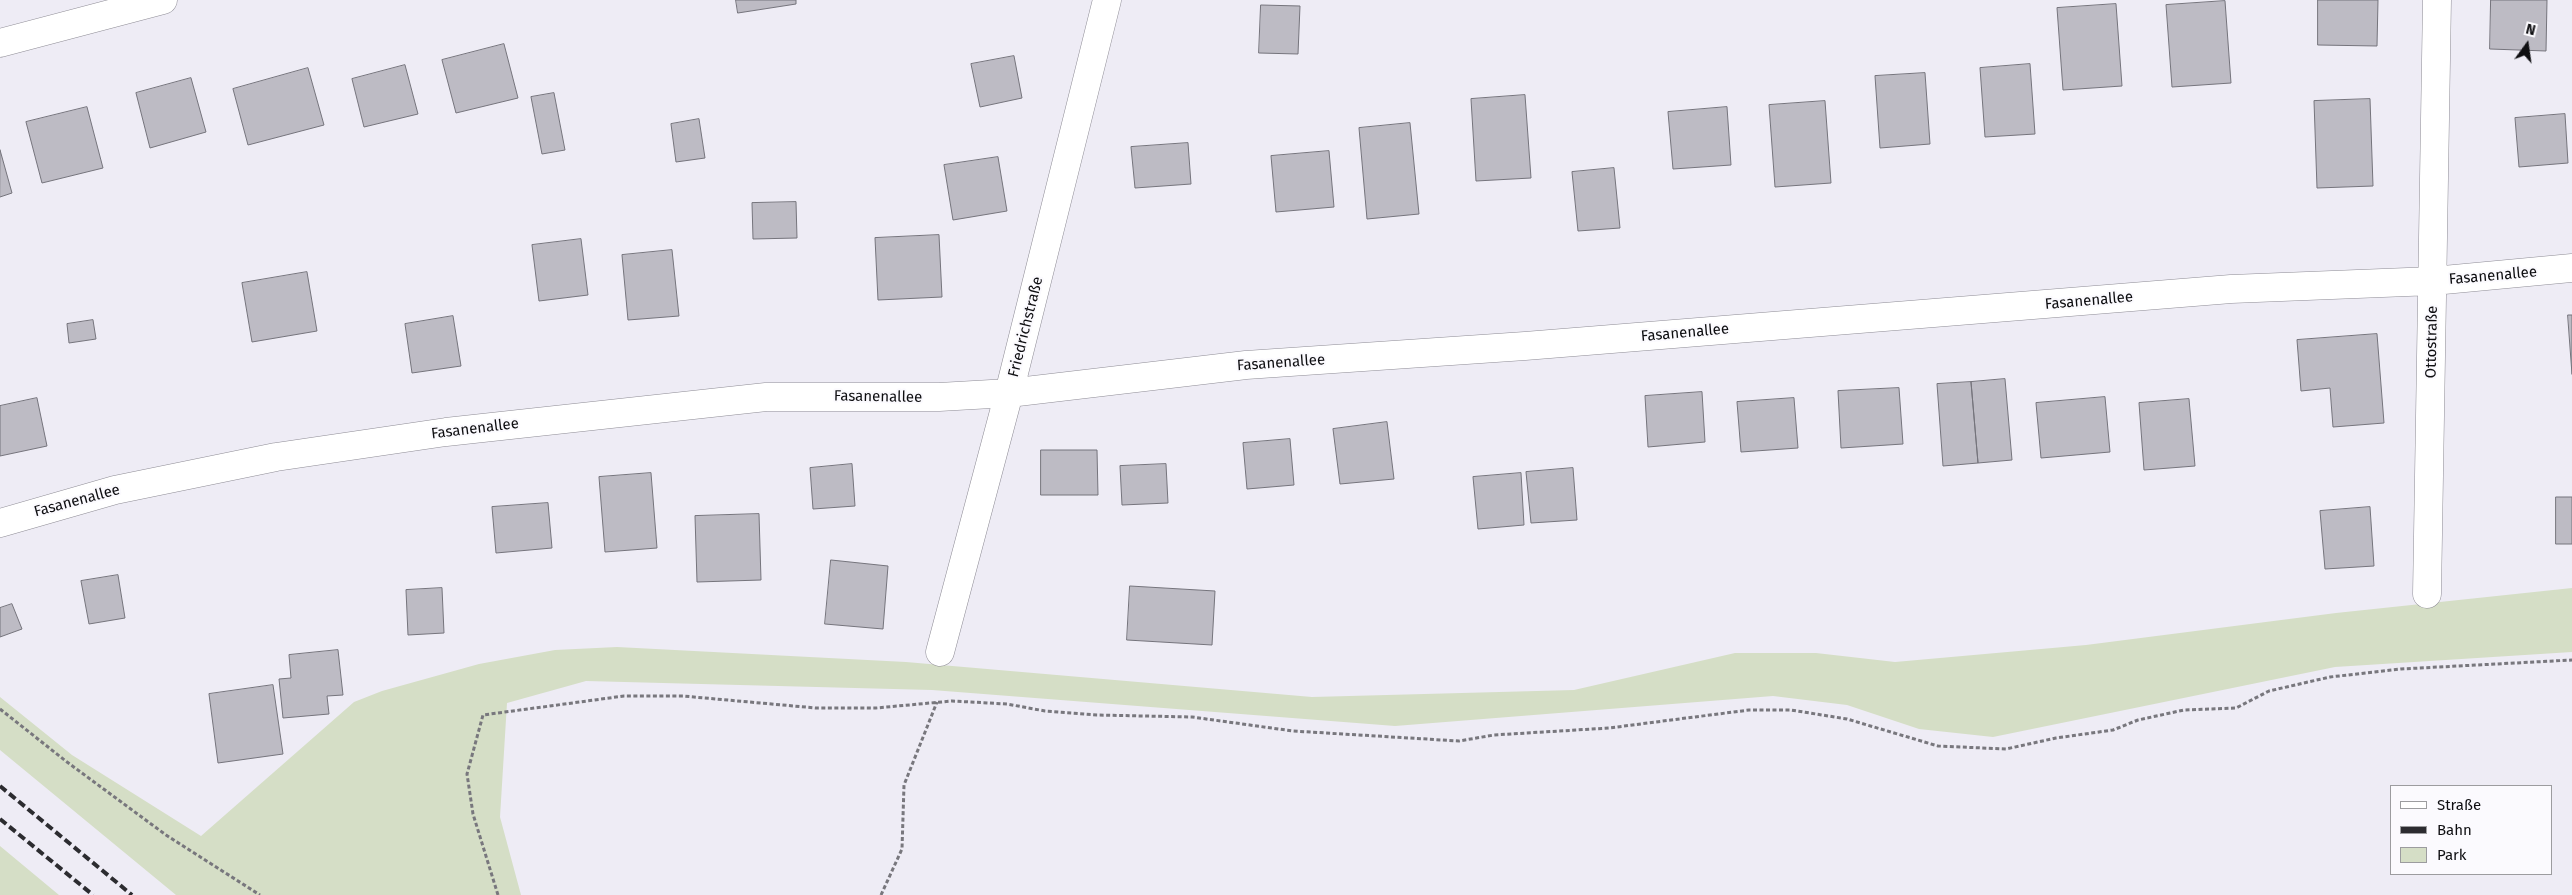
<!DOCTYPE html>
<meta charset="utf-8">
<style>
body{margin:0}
#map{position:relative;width:2572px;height:895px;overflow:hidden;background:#eeecf5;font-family:"Fira Sans",sans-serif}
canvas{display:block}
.legend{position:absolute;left:2390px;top:785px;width:162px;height:90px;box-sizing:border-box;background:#fbfafe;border:1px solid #9c9c9f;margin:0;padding:6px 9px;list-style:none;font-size:15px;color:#0e0e11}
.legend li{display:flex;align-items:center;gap:10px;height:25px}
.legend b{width:25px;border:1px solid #9c9c9f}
.north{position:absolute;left:2502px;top:20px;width:50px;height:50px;-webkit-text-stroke:4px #fbfafe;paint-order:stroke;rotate:14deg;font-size:14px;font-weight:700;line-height:20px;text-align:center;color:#0e0e11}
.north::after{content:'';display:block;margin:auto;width:18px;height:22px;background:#0e0e11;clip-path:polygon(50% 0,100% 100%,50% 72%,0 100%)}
</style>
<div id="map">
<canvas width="2572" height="895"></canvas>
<ul class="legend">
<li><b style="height:6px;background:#fff"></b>Straße</li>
<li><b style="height:6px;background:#2c2c30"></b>Bahn</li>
<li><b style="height:14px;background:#d5dec6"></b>Park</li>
</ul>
<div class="north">N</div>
</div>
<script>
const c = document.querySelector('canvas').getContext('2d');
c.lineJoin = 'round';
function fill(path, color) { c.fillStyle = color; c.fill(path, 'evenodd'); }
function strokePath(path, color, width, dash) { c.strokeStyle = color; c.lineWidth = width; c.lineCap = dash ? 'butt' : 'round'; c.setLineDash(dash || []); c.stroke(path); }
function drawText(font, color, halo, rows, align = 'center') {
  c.font = font + ' "Fira Sans",sans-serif'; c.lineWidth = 4; c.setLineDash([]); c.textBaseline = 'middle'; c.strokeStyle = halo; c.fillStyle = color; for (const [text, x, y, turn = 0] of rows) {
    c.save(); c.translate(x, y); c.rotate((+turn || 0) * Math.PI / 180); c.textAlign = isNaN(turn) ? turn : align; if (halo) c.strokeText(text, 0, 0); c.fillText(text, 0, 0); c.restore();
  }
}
fill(new Path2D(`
 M2572,588V652L2335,667L1993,737L1919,729L1847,705L1773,696L1395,726L932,690L586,681L507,703L500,817L521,895H176L0,750V697L72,755L201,836L354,702L382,691L479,664L555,650L617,647L906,662L1312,697L1574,690L1735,653H1816L1895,662L2086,645L2336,613Z
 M0,846L59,895H0Z`), '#d5dec6');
const building = new Path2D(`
 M736,0H796V4L738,13Z
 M2318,0H2378L2377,46L2318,45Z
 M2491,0H2547L2546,51L2490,49Z
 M2225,1L2231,83L2172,87L2166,5Z
 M2116,4L2122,86L2063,90L2057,8Z
 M1261,5L1300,6L1298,54L1259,53Z
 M504,44L518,98L456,113L442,60Z
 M1014,56L1022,98L980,107L971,64Z
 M2030,64L2035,134L1985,137L1980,68Z
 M405,65L418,114L364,127L352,79Z
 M308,68L324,125L248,145L233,89Z
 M1925,73L1930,144L1880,148L1875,76Z
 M191,78L206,132L150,148L136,93Z
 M554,93L565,150L542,154L531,97Z
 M1525,95L1531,178L1476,181L1471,99Z
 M2370,99L2373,186L2317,188L2314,101Z
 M1825,101L1831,183L1775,187L1769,105Z
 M87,107L103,168L42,183L26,122Z
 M1727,107L1731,165L1673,169L1668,112Z
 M2565,114L2568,163L2519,167L2515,118Z
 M699,119L705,158L676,162L671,124Z
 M1410,123L1419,214L1367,219L1359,128Z
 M1188,143L1191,184L1135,188L1131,147Z
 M0,150L12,193L0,197Z
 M1329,151L1334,207L1276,212L1271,156Z
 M998,157L1007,211L953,220L944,165Z
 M1614,168L1620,228L1578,231L1572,172Z
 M796,202L797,238L753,239L752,203Z
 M939,235L942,297L878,300L875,238Z
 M581,239L588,295L539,301L532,245Z
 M672,250L679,316L628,320L622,255Z
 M307,272L317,331L252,342L242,283Z
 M2568,315H2572V374Z
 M453,316L461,366L412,373L405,324Z
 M93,320L96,339L69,343L67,324Z
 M2377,334L2384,423L2333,427L2330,388L2301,391L2297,340Z
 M2005,379L2012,460L1978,463L1971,382Z
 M1971,382L1978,463L1943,466L1937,384Z
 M1899,388L1903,444L1841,448L1838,391Z
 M1702,392L1705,442L1648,447L1645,396Z
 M2105,397L2110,452L2041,458L2036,403Z
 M37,398L47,446L0,456V406Z
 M1794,398L1798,448L1741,452L1737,402Z
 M2189,399L2195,466L2144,470L2139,403Z
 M1387,422L1394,479L1340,484L1333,429Z
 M1290,439L1294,485L1247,489L1243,443Z
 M1041,450H1097L1098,495H1041Z
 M852,464L855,506L813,509L810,468Z
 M1166,464L1168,503L1122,505L1120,466Z
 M1573,468L1577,520L1531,523L1526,472Z
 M651,473L657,548L605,552L599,477Z
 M1521,473L1524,525L1478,529L1473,477Z
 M2556,497H2572V544H2556Z
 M548,503L552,548L496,553L492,507Z
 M2370,507L2374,566L2325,569L2320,511Z
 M759,514L761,580L697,582L695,516Z
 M831,560L888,566L883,629L825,624Z
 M118,575L125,618L89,624L81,581Z
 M1130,586L1215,591L1212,645L1127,640Z
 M442,588L444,633L408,635L406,590Z
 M12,604L22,629L0,637V608Z
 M338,650L343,695L327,696L329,714L283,718L279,679L291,678L289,655Z
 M273,685L283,754L218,763L209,694Z`);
fill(building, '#bdbbc4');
strokePath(building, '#75747c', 1);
const minor = new Path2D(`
 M0,43L163,0
 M0,523L115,490L276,457L446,432L766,397H939L1009,393L1246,365L1525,346L2231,289L2433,281L2572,268
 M2427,594L2437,0
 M940,652L1009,393L1107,0`);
strokePath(minor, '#8e8c95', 29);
strokePath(new Path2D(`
 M0,709L67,762L166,835L260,895
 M498,895L473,814L467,774L483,715L624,696H683L816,708H876L952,701L1007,704L1045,711L1097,715L1192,717L1293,731L1459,741L1494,735L1609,728L1749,710H1791L1847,719L1938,746L2006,749L2056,738L2113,730L2138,720L2184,710L2236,708L2269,691L2330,677L2401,669L2572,660
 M881,895L902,849L904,785L937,702`), '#78777d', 3, [4, 2.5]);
strokePath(minor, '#fff', 28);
strokePath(new Path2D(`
 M0,786L132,895
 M0,819L93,895`), '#2c2c30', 4, [8, 4]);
drawText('15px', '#0e0e11', '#fbfafe', [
 ["Fasanenallee",2493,276,-5],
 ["Fasanenallee",2089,301,-5],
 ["Friedrichstraße",1026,327,-76],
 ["Fasanenallee",1685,333,-5],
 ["Ottostraße",2432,342,-89],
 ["Fasanenallee",1281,363,-4],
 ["Fasanenallee",878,397,1],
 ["Fasanenallee",475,429,-7],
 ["Fasanenallee",77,501,-15]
]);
</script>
